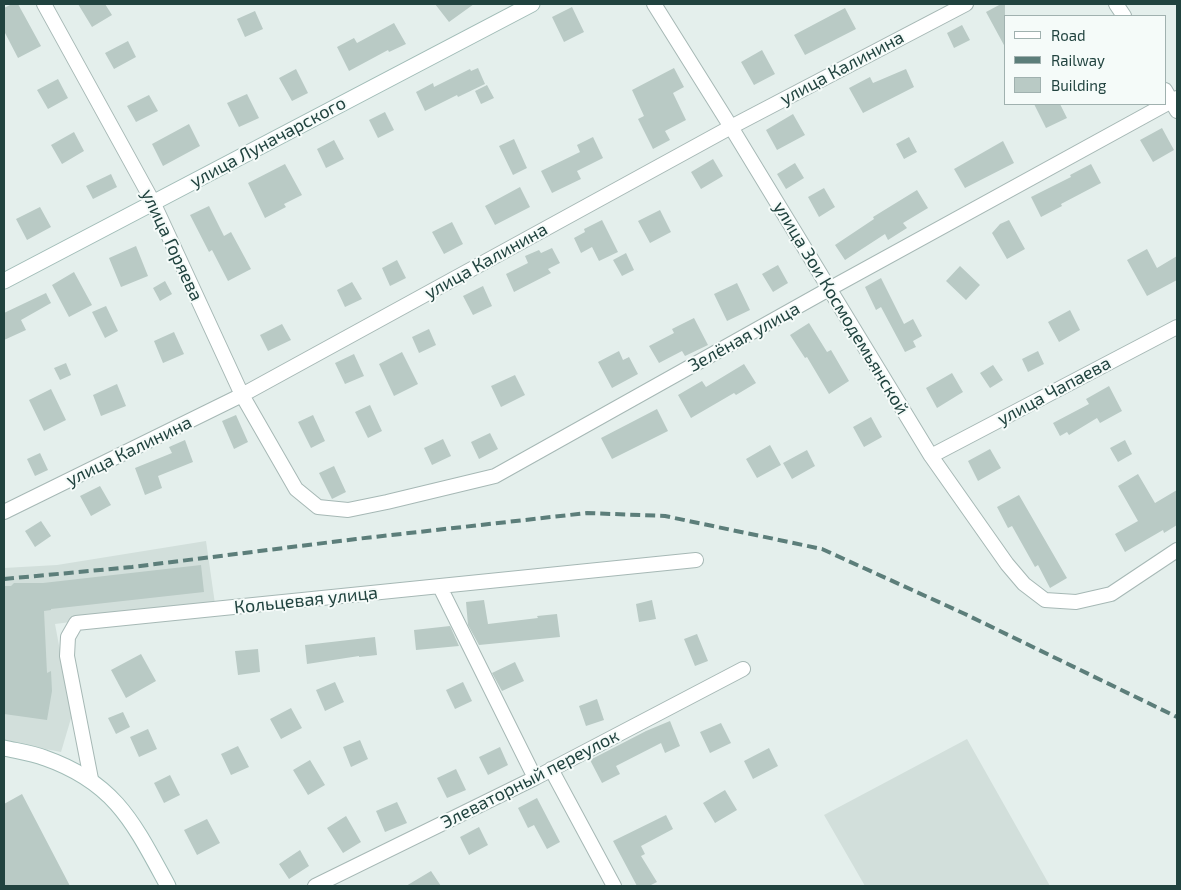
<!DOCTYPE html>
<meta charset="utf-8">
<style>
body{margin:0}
#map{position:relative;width:1181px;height:890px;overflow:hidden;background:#e4efec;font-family:"Exo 2",sans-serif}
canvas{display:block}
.frame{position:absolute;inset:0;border:5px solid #21433f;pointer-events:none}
.legend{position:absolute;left:1004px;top:15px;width:162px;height:90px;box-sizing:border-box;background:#f5fbf9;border:1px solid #a0b1af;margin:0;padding:6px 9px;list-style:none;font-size:15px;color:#21433f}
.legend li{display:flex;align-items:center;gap:10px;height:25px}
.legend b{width:25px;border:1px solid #a0b1af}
</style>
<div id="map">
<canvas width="1181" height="890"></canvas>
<div class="frame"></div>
<ul class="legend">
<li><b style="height:6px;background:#fff"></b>Road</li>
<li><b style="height:6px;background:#5c7e7a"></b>Railway</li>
<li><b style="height:14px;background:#b9cac5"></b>Building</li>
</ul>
</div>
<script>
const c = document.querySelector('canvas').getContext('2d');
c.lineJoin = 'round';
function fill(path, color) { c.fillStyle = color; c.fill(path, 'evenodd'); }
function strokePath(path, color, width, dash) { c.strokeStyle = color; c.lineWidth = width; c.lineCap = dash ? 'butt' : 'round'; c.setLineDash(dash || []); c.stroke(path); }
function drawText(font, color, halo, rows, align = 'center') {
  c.font = font + ' "Exo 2",sans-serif'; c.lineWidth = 4; c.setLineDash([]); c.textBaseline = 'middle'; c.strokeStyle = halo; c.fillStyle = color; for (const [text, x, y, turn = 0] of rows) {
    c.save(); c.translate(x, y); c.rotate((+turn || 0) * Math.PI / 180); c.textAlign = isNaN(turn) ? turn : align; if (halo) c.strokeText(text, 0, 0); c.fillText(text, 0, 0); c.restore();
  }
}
fill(new Path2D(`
 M206,541L215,604L55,624L72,715L61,752L4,741V568L57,565Z
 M967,739L1050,886H865L824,815Z`), '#d2dfdb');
fill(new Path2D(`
 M12,4H18L41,46L18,58L4,31V8Z
 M78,4H105L112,15L92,27Z
 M435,4H474L449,22Z
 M1001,4H1005V47L986,12Z
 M572,7L584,32L564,42L552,17Z
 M845,8L856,29L805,55L794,35Z
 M255,11L263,29L245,37L237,19Z
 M394,23L406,44L389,52L388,50L349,71L337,47L354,38L357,43Z
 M962,25L970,40L954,48L947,33Z
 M128,41L136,57L114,69L105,53Z
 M762,50L775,74L754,85L741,62Z
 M478,68L485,84L458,97L457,95L425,111L416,92L433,83L434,87L470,69L471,71Z
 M674,68L684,87L673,93L686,120L665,131L670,140L653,149L638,119L644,116L632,90Z
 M296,69L308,93L292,101L279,78Z
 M906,69L914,87L863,113L849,88L870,77L873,83Z
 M58,79L68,98L48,109L37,90Z
 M487,85L494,98L481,104L475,91Z
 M247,94L259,118L239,127L227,103Z
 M149,95L158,111L136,122L127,106Z
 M1034,104H1060L1067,118L1046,128Z
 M385,112L394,130L378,138L369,120Z
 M793,114L805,135L777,150L766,130Z
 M189,124L200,146L163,166L152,144Z
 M1162,128L1174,150L1153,162L1140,140Z
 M74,132L84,151L62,164L51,145Z
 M593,137L603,158L577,171L581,179L552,193L541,171L580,152L577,145Z
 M909,137L917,152L904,159L896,144Z
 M514,139L527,168L513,175L499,146Z
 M334,140L344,159L326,168L317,149Z
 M1003,141L1014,163L965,188L954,169Z
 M713,159L723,176L701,189L691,172Z
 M795,163L804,178L786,189L777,174Z
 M285,164L302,195L284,204L286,207L265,218L248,183Z
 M1091,164L1101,183L1061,204L1062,206L1041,217L1031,197L1071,177L1070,175Z
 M111,174L117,187L93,199L86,186Z
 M520,187L530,207L495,225L485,206Z
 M824,188L835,207L819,217L808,197Z
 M917,190L928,208L903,223L907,228L888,240L885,234L845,260L835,245L874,219L873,217Z
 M209,206L224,236L231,232L251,269L228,281L212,250L209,252L190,215Z
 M40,207L51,227L27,240L16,219Z
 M660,210L671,232L650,243L638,221Z
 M602,220L618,252L599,261L592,247L581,253L574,238L585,232L584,229Z
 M1009,220L1025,249L1007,259L992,233L1000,224Z
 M452,222L463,244L444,254L432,232Z
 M136,246L148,276L121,287L109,258Z
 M552,248L560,263L548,269L551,273L514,292L506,274L528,263L525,256L539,250L541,253Z
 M1147,249L1157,268L1177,256V280L1147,296L1127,260Z
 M626,253L634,270L622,276L613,260Z
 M397,260L406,278L390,286L382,268Z
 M778,265L788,283L773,292L762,274Z
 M960,266L980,285L966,300L946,281Z
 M74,272L92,305L69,317L52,285Z
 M881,278L904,324L913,319L922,336L913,341L916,347L905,352L881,307L876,310L865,287Z
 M165,281L172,294L160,301L153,288Z
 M352,282L362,299L345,307L337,290Z
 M737,283L750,310L727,321L714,294Z
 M483,286L492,306L473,315L463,296Z
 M46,293L51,303L21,320L26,330L4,340V313Z
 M106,306L118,331L105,338L92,312Z
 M1070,310L1080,330L1059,342L1048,322Z
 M694,318L708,345L685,356L682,351L659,363L649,346L674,333L672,329Z
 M809,323L827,352L831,350L849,381L829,394L807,357L805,358L790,335Z
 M282,324L291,340L268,351L260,335Z
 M429,329L436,345L419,353L412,337Z
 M174,332L184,354L163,363L154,341Z
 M619,351L623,360L629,357L638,374L612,388L598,362Z
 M1038,351L1044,364L1028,372L1022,359Z
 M402,352L418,384L394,396L379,364Z
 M354,354L364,376L345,384L335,363Z
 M66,363L71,375L60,380L54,368Z
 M744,364L756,383L736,395L734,393L691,418L678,395L702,381L706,387Z
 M993,365L1003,380L990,388L980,373Z
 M952,373L963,392L937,408L926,388Z
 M515,375L525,395L501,407L491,386Z
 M117,384L126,406L101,416L93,395Z
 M1109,386L1122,411L1100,423L1097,418L1069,435L1067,432L1060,436L1053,423L1089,404L1086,399Z
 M51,389L66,420L44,431L29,400Z
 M370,405L382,431L368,438L355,412Z
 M657,409L668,431L612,459L601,438Z
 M236,415L248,442L234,449L222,421Z
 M313,415L325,441L311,448L298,422Z
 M871,417L882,437L864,447L853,427Z
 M490,433L498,449L479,459L471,442Z
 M443,439L451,456L432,465L424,448Z
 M185,440L193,462L158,476L162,488L145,495L135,468L172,453L169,447Z
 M1125,440L1132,454L1118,462L1110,448Z
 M770,445L781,465L757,478L746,459Z
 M990,449L1001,468L978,481L968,461Z
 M807,450L815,466L792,479L783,463Z
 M40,453L48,470L35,476L27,459Z
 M334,466L346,492L332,499L319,473Z
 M1138,474L1155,503L1177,490V525L1164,533L1163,530L1125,552L1115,534L1138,521L1118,486Z
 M100,486L111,505L91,516L80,496Z
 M1019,495L1067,578L1050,588L1038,565L1035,567L1012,526L1008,528L997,507Z
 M41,521L51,536L35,547L25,531Z
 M201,565L204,592L51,609V610L44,611L47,673L51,671L52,691L47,720L4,714V586H11L14,583H43Z
 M484,600L488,624L538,618L537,616L557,614L560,637L479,645L468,625L466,602Z
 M652,600L656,619L639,622L636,604Z
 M450,626L459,646L416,650L414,630Z
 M697,634L708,661L695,666L684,639Z
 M375,637L377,655L359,657V656L307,664L305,645Z
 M258,649L260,672L238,675L235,651Z
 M141,654L156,681L126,698L111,670Z
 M515,662L524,681L502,691L492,673Z
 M335,682L344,702L325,711L316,690Z
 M463,682L472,701L455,709L446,690Z
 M597,699L604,720L586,726L579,706Z
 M291,708L302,728L281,739L270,719Z
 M123,712L130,727L116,734L108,718Z
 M670,721L680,746L665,753L661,743L616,766L620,774L602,783L590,760L646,731Z
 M721,723L731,743L710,753L700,732Z
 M148,729L157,749L139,757L130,737Z
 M360,740L368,759L351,767L343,747Z
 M238,746L249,767L231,775L221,754Z
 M500,747L508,765L488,775L479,757Z
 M769,748L778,766L753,779L744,761Z
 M310,760L325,785L308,795L293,770Z
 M456,769L466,790L447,798L437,778Z
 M170,775L180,795L164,803L154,783Z
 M725,790L737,810L715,823L703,803Z
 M22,794L70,886H4V804Z
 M537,798L560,842L547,849L534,825L528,828L518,808Z
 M397,802L407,823L385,832L376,811Z
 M666,815L673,829L641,846L645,854L641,856L657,882L649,886H637L613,841Z
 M346,816L361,842L343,853L327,828Z
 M207,819L220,843L197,855L184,830Z
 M479,827L488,845L469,855L460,837Z
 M300,850L309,866L289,879L279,864Z
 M431,871L441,886H406Z`), '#b9cac5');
const street = new Path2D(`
 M44,4L153,202L242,395L296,489L318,507L348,510L387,502L495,476L829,289L1177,98
 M654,4L731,127L931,456L1007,564L1024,584L1045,600L1076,602L1111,594L1177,550
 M1116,4L1124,16
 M1165,90L1177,111
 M931,456L1177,327
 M4,512L242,395L731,127L966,4
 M440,587L535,778
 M551,769L614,886
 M91,779L67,656L68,637L76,623L696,560
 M315,886L535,778L743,669`);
const secondary = new Path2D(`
 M4,281L532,4
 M4,748C17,751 32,753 45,758C116,783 134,824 168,886`);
strokePath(street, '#a6b8b5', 16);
strokePath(secondary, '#a1bcb7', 17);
strokePath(street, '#fff', 14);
strokePath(secondary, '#fff', 15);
strokePath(new Path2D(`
 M4,579L132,567L356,539L587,513L665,516L822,549L965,614L1177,717`), '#5c7e7a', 4, [10, 5]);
drawText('18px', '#21433f', '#f5fbf9', [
 ["улица Калинина",842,68,-28],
 ["улица Луначарского",268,142,-28],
 ["улица Горяева",172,245,65],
 ["улица Калинина",486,261,-29],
 ["улица Зои Космодемьянской",841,308,59],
 ["Зелёная улица",744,337,-29],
 ["улица Чапаева",1054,391,-28],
 ["улица Калинина",129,451,-26],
 ["Кольцевая улица",306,600,-6],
 ["Элеваторный переулок",530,779,-27]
]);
</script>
